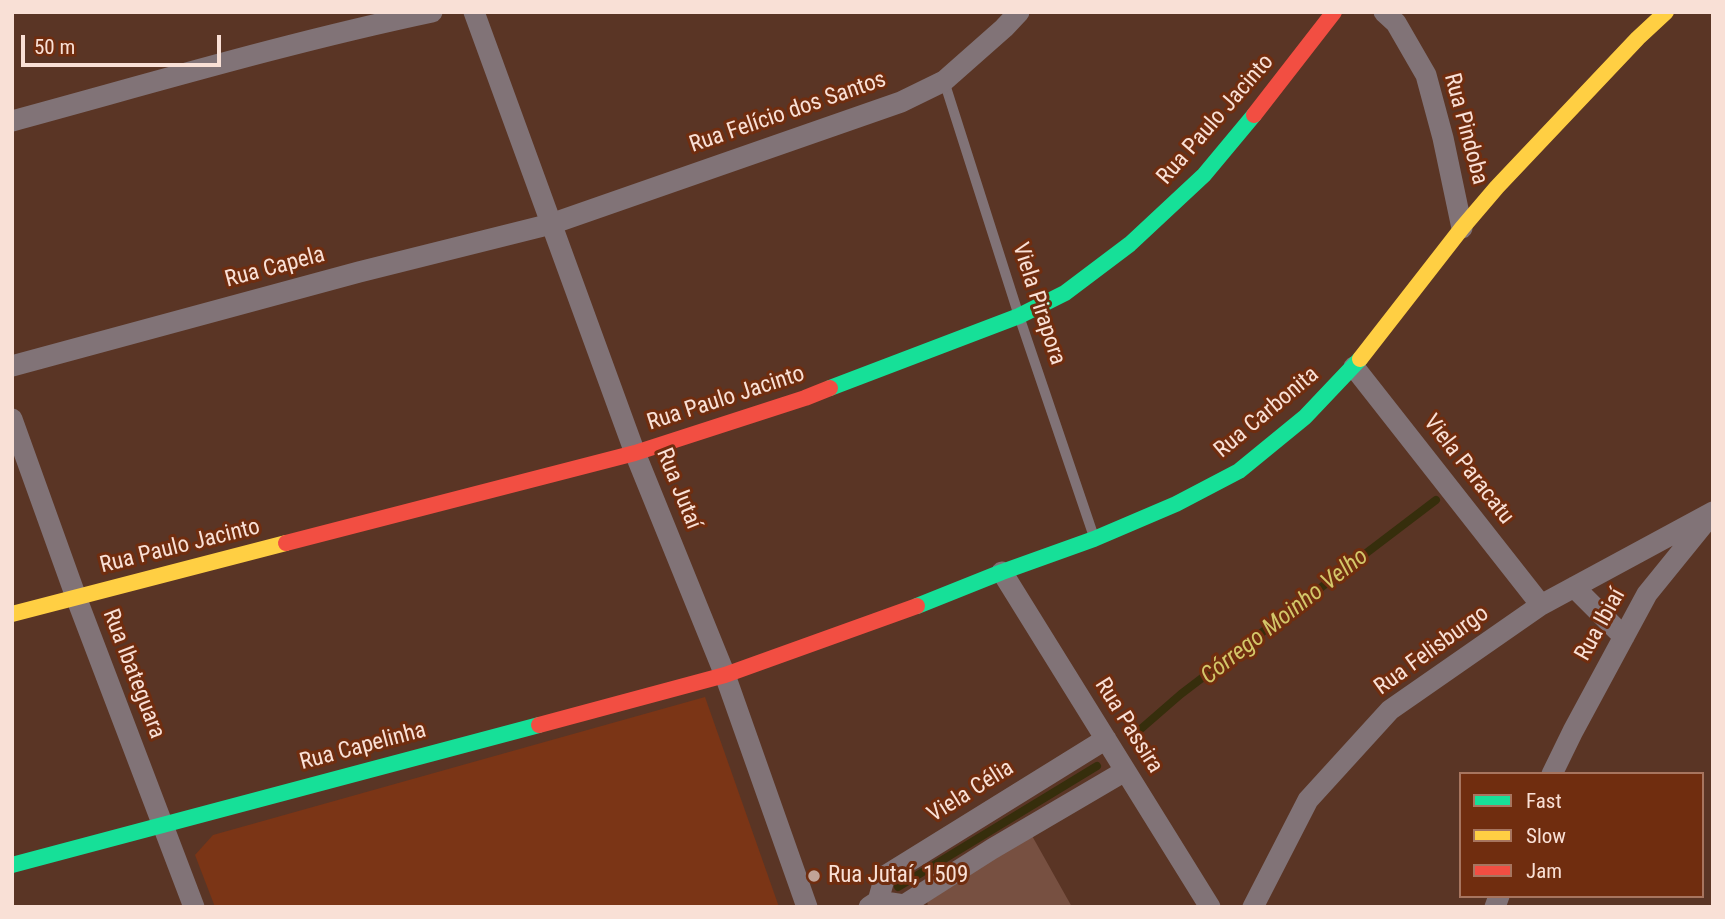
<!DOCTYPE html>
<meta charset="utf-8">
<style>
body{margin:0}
#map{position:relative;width:1725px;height:919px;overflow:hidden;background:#5a3525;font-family:"Roboto Condensed",sans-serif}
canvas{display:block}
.frame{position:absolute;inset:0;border:14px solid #f9e0d6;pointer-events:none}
.legend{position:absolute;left:1459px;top:772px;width:245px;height:126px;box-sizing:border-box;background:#702d0f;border:2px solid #a7755f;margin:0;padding:9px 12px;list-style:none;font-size:21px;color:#f9e0d6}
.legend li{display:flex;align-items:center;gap:14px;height:35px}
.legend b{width:35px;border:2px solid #a7755f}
.scale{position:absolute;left:21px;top:35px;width:200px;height:32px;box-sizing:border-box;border:4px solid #f9e0d6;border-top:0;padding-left:9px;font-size:21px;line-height:24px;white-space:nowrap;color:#f9e0d6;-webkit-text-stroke:5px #702d0f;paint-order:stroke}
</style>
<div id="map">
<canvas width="1725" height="919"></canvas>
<div class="frame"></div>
<ul class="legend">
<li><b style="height:9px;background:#16e098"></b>Fast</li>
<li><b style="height:9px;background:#ffcf43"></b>Slow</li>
<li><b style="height:9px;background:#f24e42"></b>Jam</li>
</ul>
<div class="scale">50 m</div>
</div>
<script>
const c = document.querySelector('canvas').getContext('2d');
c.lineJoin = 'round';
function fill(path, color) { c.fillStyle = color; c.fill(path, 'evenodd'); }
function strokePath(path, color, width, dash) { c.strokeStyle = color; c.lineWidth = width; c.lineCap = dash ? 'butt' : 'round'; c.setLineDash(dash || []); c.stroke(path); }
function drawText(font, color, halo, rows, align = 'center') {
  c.font = font + ' "Roboto Condensed",sans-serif'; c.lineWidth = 6; c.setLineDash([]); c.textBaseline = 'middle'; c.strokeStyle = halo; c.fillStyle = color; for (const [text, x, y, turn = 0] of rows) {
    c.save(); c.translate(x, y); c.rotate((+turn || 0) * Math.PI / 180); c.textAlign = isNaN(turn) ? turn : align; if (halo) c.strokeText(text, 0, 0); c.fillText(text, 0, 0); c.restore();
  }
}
fill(new Path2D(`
 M705,697L779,907H215L195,855L213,835Z`), '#7b3516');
fill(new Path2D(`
 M1031,834L1072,907H928L927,900Z`), '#775041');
strokePath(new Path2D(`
 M1135,734L1181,694L1436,500
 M898,887L1097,766`), '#362e0c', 8);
strokePath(new Path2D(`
 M944,81L1019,316L1094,537`), '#817377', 10);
strokePath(new Path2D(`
 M474,12L635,453L725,675L807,907
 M1384,12L1396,23L1426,75L1443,138L1462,228
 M12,121C152,83 290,42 432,12
 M12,366L359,272L551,224L901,102L944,81L1004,28L1019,12
 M1354,367L1541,605
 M12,419L76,597L194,907
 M1002,572L1210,907
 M1574,587L1624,637
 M1552,774L1573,731L1647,594L1707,520
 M878,901L885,876L1106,739
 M869,907L878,901L904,905L992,849L1125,771
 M1253,907L1308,800L1390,710L1541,605L1713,512
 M1495,907L1499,896`), '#817377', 21);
strokePath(new Path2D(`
 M830,388L1019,316L1065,293L1130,244L1204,175L1254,115
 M917,606L1002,572L1094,539L1176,504L1239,471L1305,417L1360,359
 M12,865L539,725`), '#16e098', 16);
strokePath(new Path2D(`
 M1360,359L1462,228L1497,187L1638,38L1666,12
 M12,614L286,543`), '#ffcf43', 16);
strokePath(new Path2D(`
 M1254,115L1334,12
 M286,543L635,453L805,398L830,388
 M539,725L725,675L917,606`), '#f24e42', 16);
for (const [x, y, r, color] of [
 [814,876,7,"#c1a498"]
]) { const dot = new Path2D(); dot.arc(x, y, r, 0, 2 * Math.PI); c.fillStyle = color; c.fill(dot); strokePath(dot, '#702d0f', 2.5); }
drawText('23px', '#f9e0d6', '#702d0f', [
 ["Rua Felício dos Santos",788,113,-19],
 ["Rua Paulo Jacinto",1216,120,-49],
 ["Rua Pindoba",1465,129,75],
 ["Rua Capela",275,268,-15],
 ["Viela Pirapora",1038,304,72],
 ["Rua Paulo Jacinto",726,399,-18],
 ["Rua Carbonita",1267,413,-40],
 ["Viela Paracatu",1468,470,52],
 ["Rua Jutaí",678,489,68],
 ["Rua Paulo Jacinto",180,547,-14],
 ["Rua Ibiaí",1601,625,-61],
 ["Rua Felisburgo",1432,651,-36],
 ["Rua Ibateguara",133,674,69],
 ["Rua Passira",1128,726,58],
 ["Rua Capelinha",363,747,-15],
 ["Viela Célia",971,792,-32]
]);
drawText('23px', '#f9e0d6', '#702d0f', [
 ["Rua Jutaí, 1509",828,876]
], 'left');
drawText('italic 24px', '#d3c669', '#702d0f', [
 ["Córrego Moinho Velho",1285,617,-38]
]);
</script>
